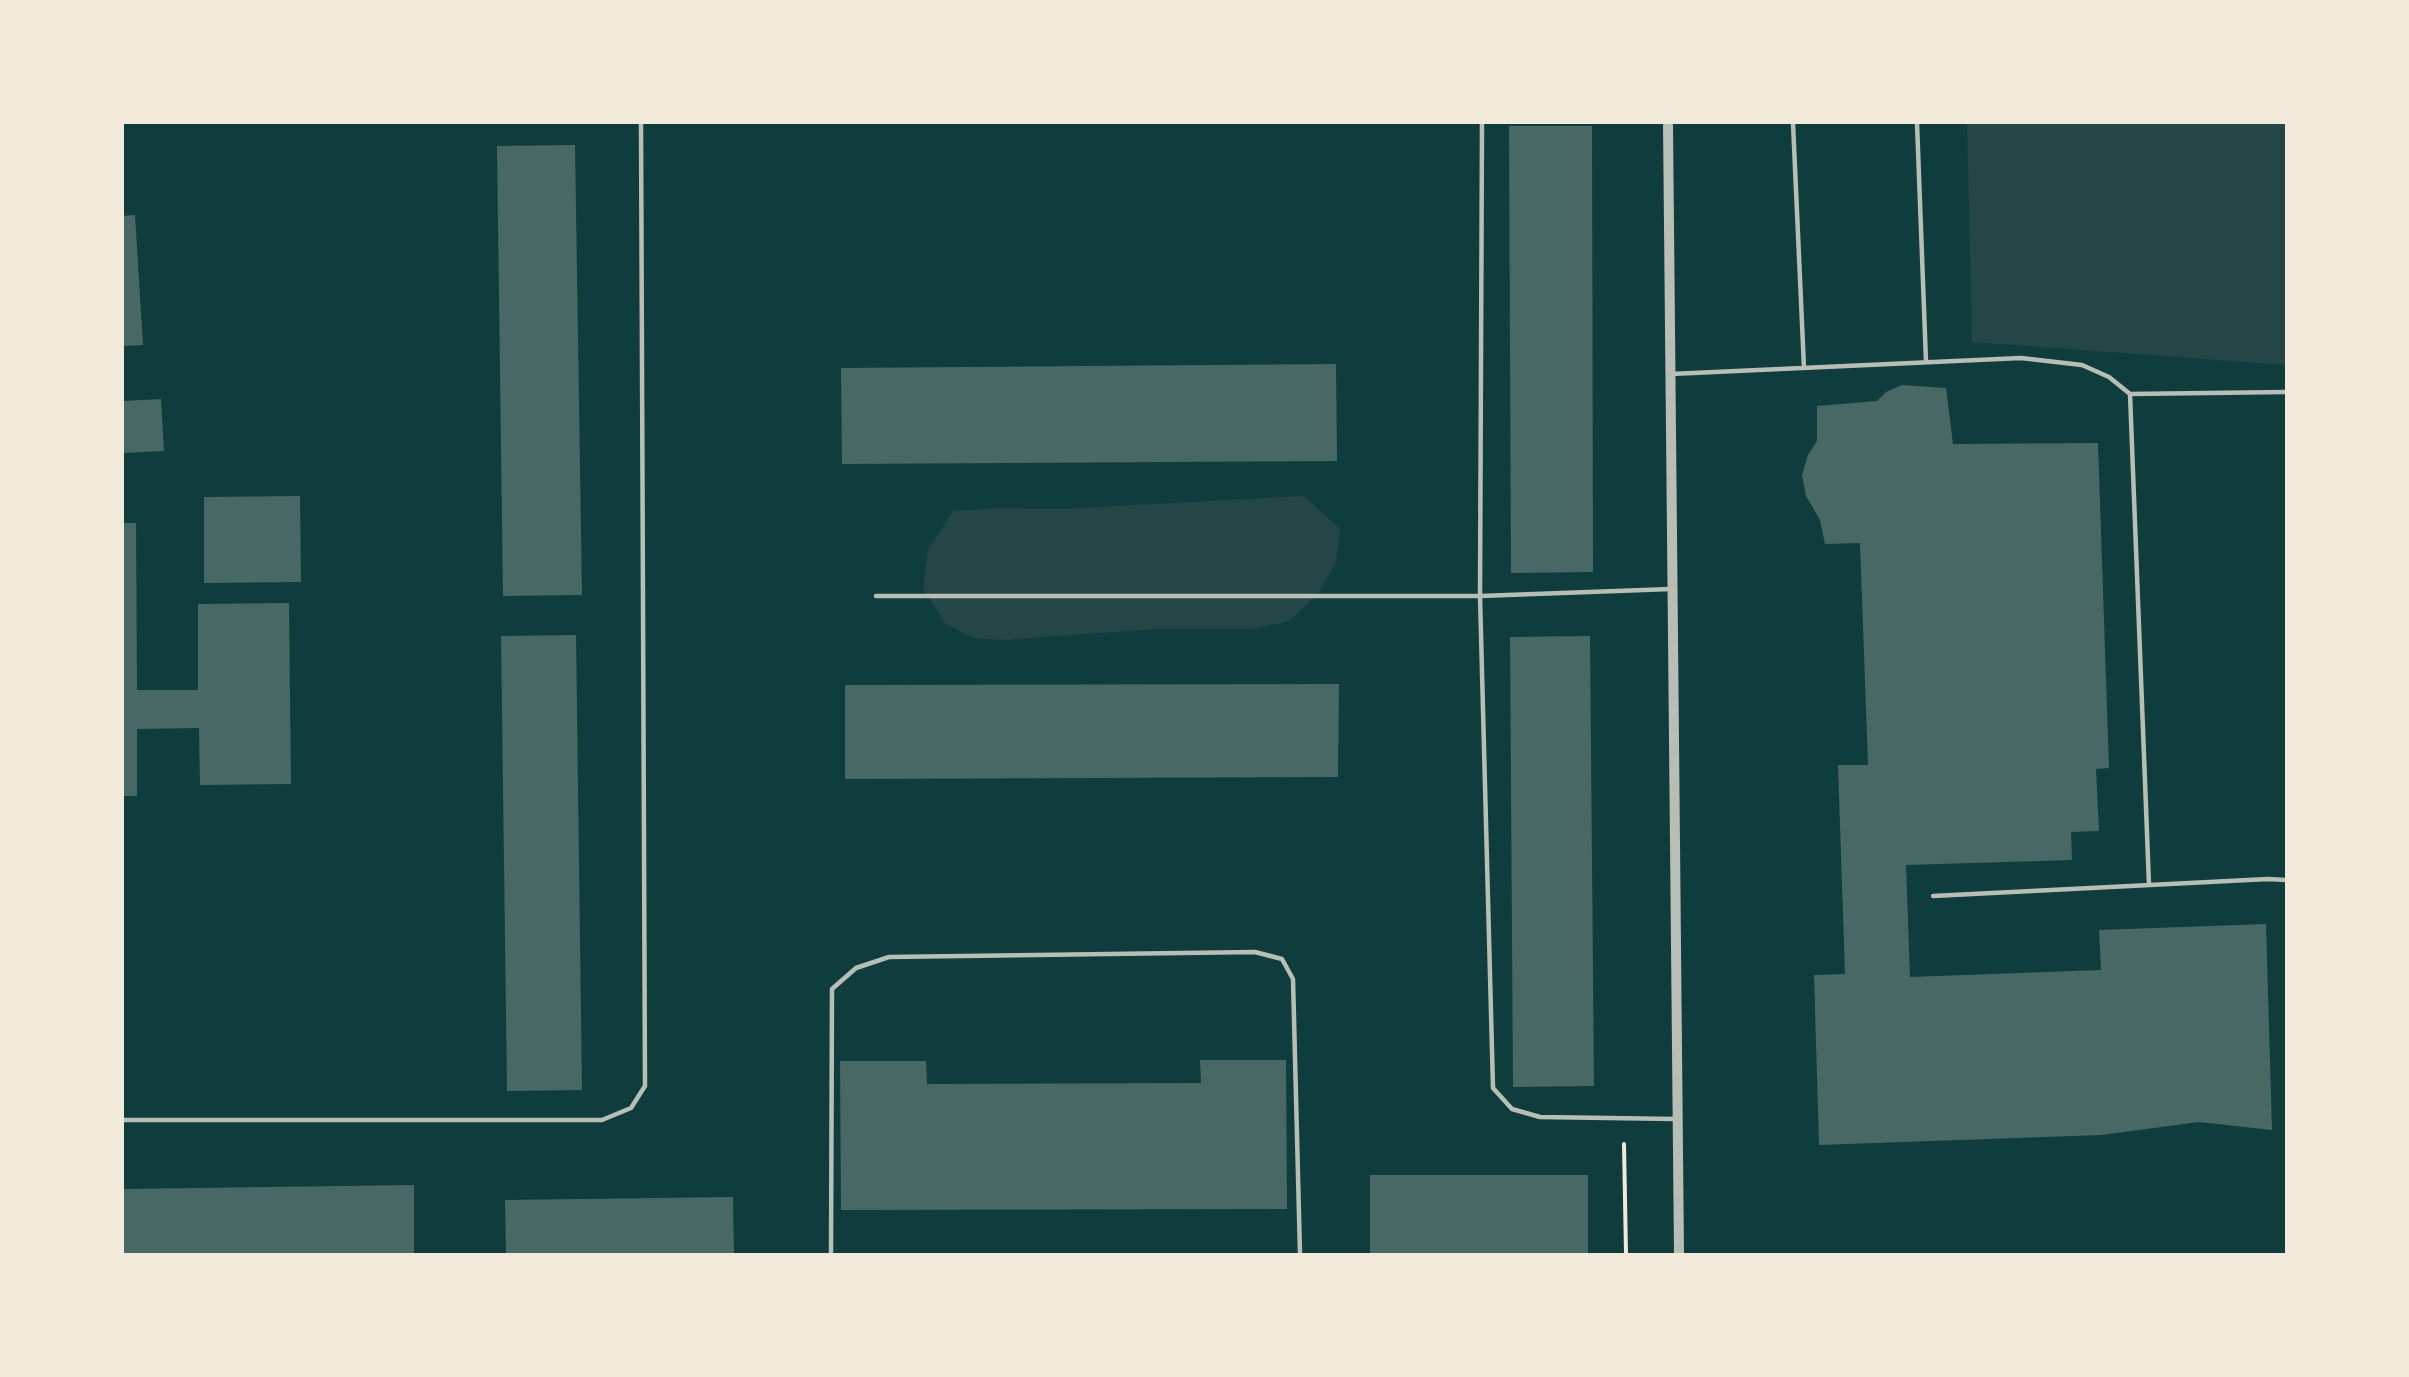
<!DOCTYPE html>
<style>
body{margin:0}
#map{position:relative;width:2409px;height:1377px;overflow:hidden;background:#0f3d3e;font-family:Helvetica,sans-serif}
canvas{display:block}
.frame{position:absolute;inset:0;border:124px solid #f1e9da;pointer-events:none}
</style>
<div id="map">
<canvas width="2409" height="1377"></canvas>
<div class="frame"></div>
</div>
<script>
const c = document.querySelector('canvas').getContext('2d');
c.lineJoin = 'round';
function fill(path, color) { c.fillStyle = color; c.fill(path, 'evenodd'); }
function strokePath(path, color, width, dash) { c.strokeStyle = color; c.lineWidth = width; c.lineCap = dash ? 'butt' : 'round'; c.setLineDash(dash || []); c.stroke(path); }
fill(new Path2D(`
 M1967,123H2286V365L1972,342Z
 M1304,496L1340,529L1336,562L1317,595L1289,621L1252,629H1157L1002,640L973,638L946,624L923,589L928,550L953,511L997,508L1060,509Z`), '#244646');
fill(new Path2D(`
 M1509,126H1592L1593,572L1511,573Z
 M575,145L582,595L503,596L497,146Z
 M135,215L143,345L123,346V216Z
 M1336,364L1337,461L842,464L841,368Z
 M1902,385L1946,388L1953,444L2098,443L2109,768L2096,769L2099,831L2071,832L2072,860L1906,865L1910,977L2101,970L2099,930L2266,924L2272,1130L2199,1122L2101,1135L1819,1145L1814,975L1845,974L1838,765H1868L1860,543L1825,544L1820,520L1806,496L1802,475L1808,455L1817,441V406L1877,401L1886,392Z
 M161,399L164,451L123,453V401Z
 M300,496L301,582L204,583V497Z
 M123,523H136L137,690H198V604L289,603L291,784L200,785L199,728L137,729V796H123Z
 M576,635L582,1090L507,1091L501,636Z
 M1590,636L1594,1086L1513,1087L1510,637Z
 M1339,684L1338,777L845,779V685Z
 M1200,1060H1286L1287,1209L841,1210L840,1061H926L927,1084L1201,1083Z
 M1370,1175H1588V1254H1370Z
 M414,1185V1254H123V1189Z
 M733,1197L734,1254H506L505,1200Z`), '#486865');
strokePath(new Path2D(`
 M1624,1144L1626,1254`), '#f1e9da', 4);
strokePath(new Path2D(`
 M1482,123L1480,596L1493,1088L1512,1109L1540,1117L1676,1119
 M1793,123L1804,368
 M1917,123L1926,362
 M1671,374L2021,358L2082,365L2109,377L2130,394L2149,885
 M2130,394L2286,392
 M876,596H1480L1671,589
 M1933,896L2268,879L2286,880
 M123,1120H602L631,1108L645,1086L641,123
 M831,1254L832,989L856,968L889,957L1255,952L1282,959L1293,979L1300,1254`), '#b8beb3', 4.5);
strokePath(new Path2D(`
 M1668,123L1679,1254`), '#b8beb3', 10);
</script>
